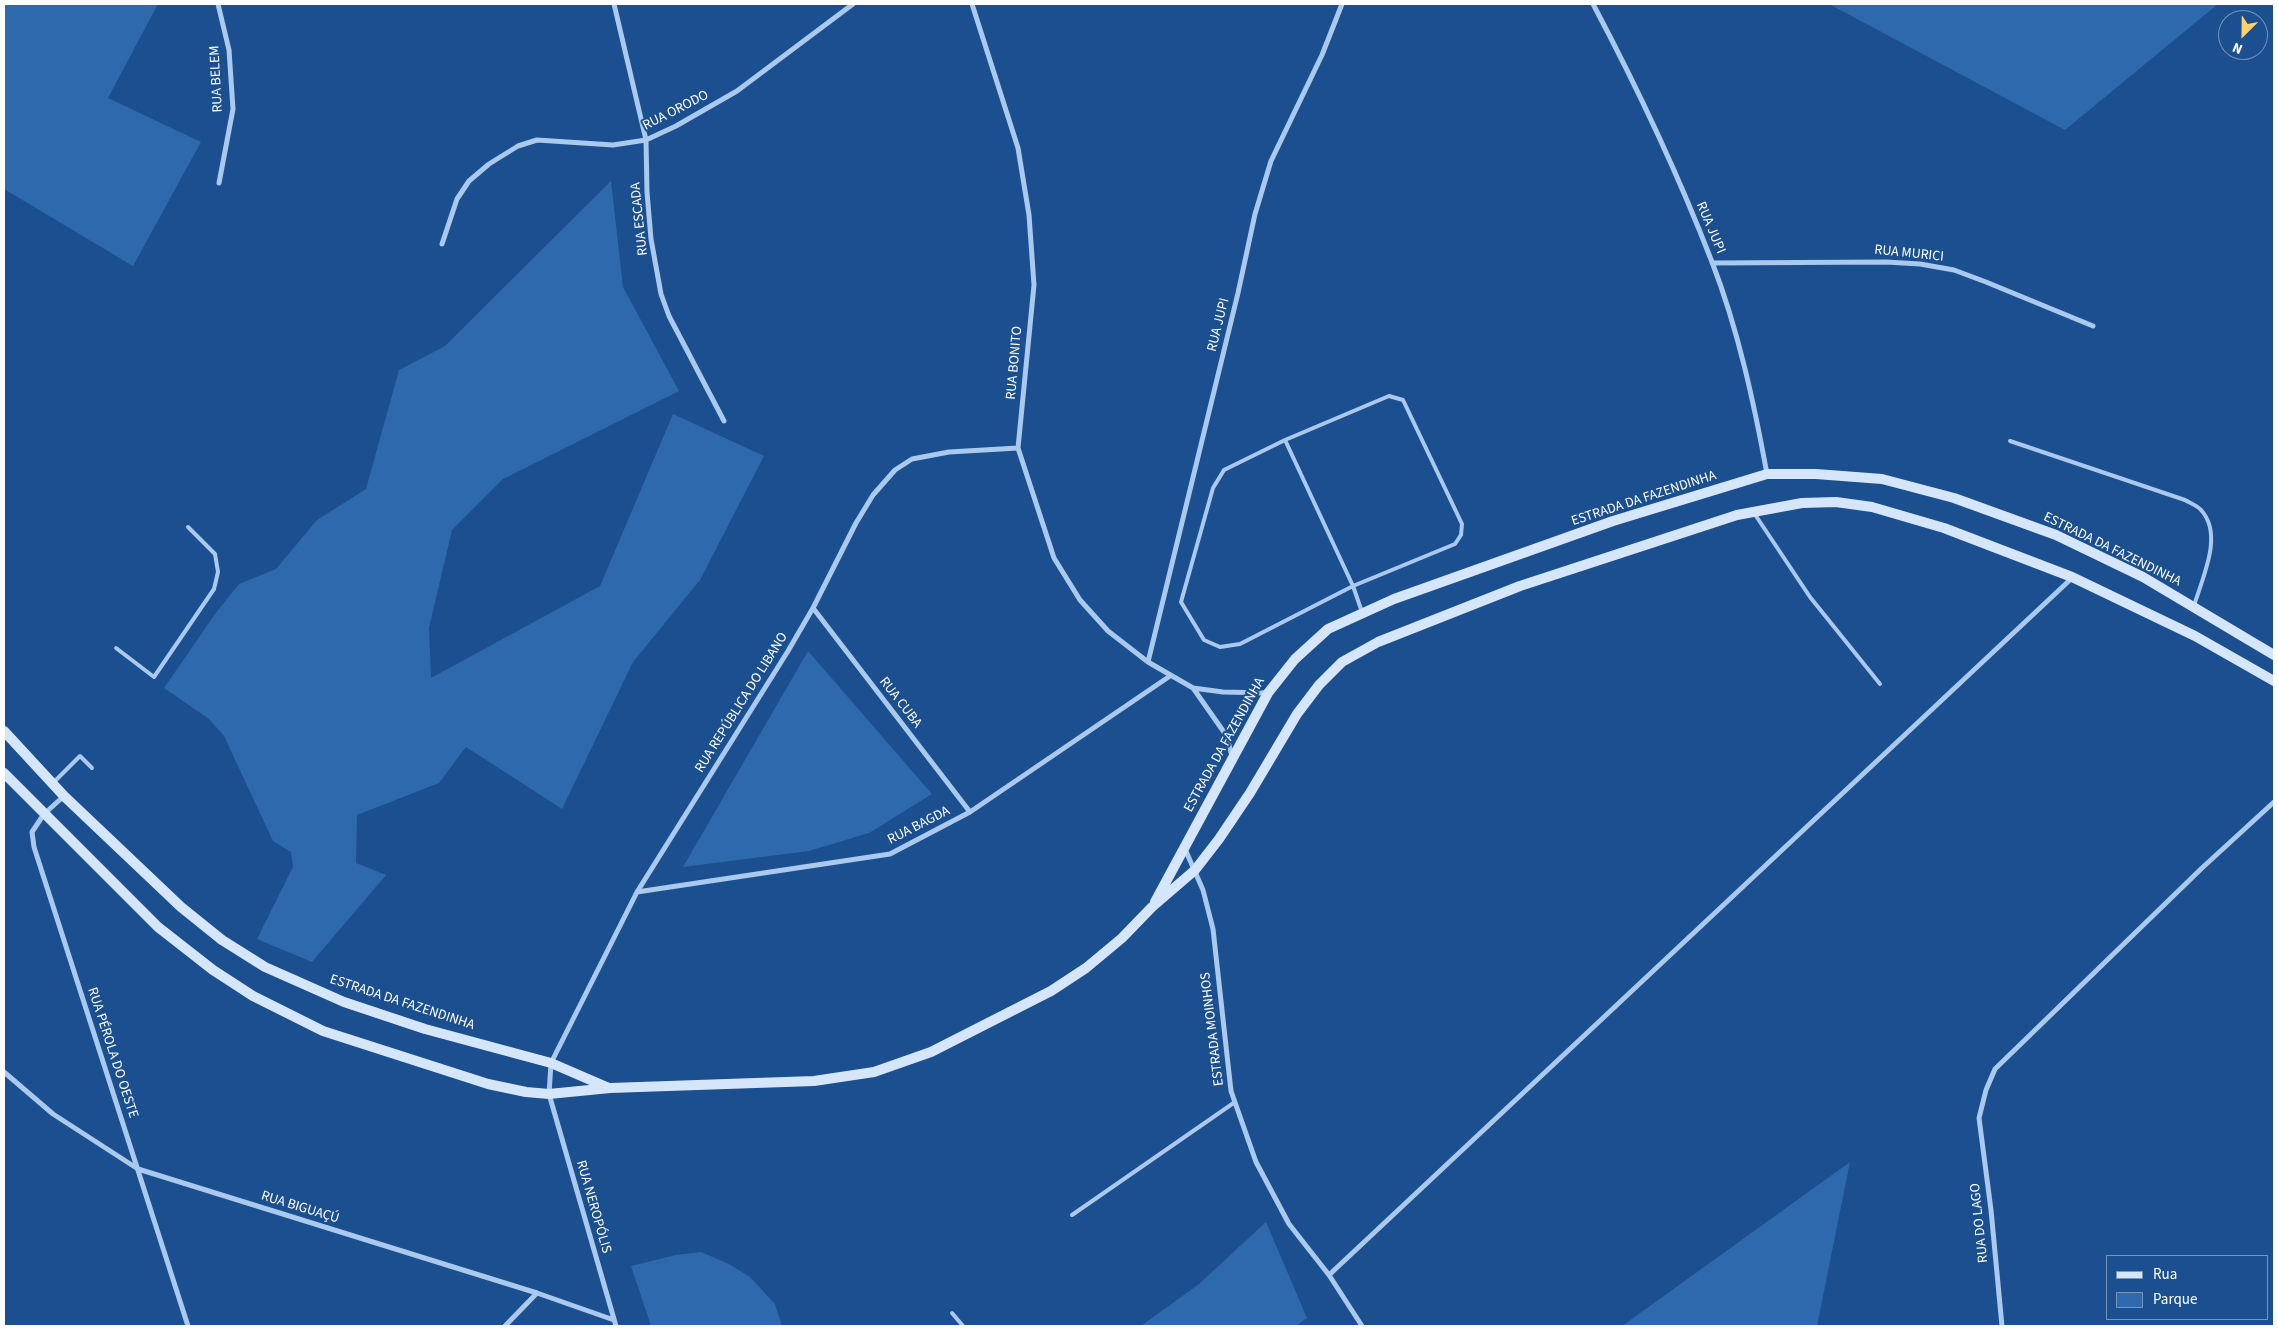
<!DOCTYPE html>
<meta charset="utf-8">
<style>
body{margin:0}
#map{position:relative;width:2278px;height:1330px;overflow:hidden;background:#1b4f8f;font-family:"Source Sans 3",sans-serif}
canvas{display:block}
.frame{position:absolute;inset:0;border:5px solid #fff;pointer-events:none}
.legend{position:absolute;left:2106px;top:1255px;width:162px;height:65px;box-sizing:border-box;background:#1b4f8f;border:1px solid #7695bc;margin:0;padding:6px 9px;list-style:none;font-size:15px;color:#fff}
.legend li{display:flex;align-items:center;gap:10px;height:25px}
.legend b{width:25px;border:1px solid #7695bc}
.north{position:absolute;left:2218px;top:10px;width:50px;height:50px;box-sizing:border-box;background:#1b4f8f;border:1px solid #7695bc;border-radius:50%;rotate:203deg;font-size:14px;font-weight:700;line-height:20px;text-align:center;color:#fff}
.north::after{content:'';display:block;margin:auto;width:18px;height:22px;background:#ffd166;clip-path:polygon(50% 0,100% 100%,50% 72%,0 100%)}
</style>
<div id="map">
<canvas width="2278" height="1330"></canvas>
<div class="frame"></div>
<ul class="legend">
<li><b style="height:6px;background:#d6e6fa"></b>Rua</li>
<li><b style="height:14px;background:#2e69ad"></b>Parque</li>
</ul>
<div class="north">N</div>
</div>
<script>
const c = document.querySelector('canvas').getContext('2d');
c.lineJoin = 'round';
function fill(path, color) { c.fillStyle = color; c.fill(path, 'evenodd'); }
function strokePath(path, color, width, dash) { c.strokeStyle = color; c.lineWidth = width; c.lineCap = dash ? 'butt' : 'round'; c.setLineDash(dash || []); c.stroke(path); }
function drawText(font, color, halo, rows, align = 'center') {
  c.font = font + ' "Source Sans 3",sans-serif'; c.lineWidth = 4; c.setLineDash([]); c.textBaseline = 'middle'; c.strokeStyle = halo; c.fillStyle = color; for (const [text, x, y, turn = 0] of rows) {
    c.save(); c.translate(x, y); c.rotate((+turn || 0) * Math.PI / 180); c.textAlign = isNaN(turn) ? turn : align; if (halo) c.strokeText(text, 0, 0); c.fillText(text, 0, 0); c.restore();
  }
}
fill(new Path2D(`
 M4,4H158L108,98L201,142L133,266L4,189Z
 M1829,4H2218L2065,130Z
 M611,181L623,287L679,391L503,479L452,530L429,628L431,678L600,586L673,414L764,456L700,580L633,662L562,809L466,747L439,783L357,815L356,863L386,875L312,962L257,939L293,867L291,852L273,841L224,736L209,719L164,688L215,614L239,584L276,569L317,520L366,489L399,370L445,346Z
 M808,651L932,794L869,833L809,851L683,867Z
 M1850,1162L1817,1326H1622Z
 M1266,1222L1307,1318L1296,1326H1141L1199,1284Z
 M701,1252L729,1264L750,1277L775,1304L782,1326H651L631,1266L676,1255Z`), '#2e69ad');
strokePath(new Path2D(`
 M1285,440L1353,586L1240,644L1220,647L1204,640L1181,602L1213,488L1224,470L1285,440L1389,396L1403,400L1462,524L1461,535L1455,544L1353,586L1362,612
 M2010,441L2185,500C2190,503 2198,506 2201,510C2224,535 2202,578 2194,606
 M1754,513L1810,597L1880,684
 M116,648L154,677L214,589L218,572L215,554L188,527
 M53,783L80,756L92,768
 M1072,1215L1235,1102
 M952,1313L963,1326`), '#a9c9ee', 4);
strokePath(new Path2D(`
 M218,4L229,50L233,109L219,183
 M614,4L646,140L647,192L651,239L661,294L669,316L724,421
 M972,4L1018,148L1029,215L1034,285L1018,448L1054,558L1080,600L1108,631L1148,662L1193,688L1223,692L1268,693
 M1593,4C1637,87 1678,174 1712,262C1738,329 1754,403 1767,474
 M442,244L457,199L469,181L489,164L518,146L537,140L613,145L646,140L676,126L737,91L853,4
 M1712,263L1886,262L1920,264L1954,270L1986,282L2093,326
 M813,608L970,812
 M1148,662L1238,293L1255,214L1271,161L1322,55L1342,4
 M1193,688L1226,735L1232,756
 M64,796L44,814L32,832L34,847L188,1326
 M1185,849L1203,890L1213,929L1231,1091L1256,1162L1289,1224L1329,1275L1362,1326
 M637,892L890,854L970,812L1170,676
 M4,1072L53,1114L138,1169L537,1293L614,1320
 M1329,1275L2072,578
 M505,1326L537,1293
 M616,1326L549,1094L551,1063L637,892L788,651L813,608L856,523L873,495L895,470L912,459L949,452L1018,448
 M2002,1326L1991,1210L1979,1118L1986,1090L1995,1069L2202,868L2274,802`), '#a9c9ee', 5);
strokePath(new Path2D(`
 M4,731L64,796L181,907L222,940L265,967L344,1002L425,1029L551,1063L609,1088
 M4,773L158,927L213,970L253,996L323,1031L488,1084L526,1092L549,1094L610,1088L814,1081L874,1072L931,1052L1051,991L1086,968L1122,938L1152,907L1195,870L1219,839L1250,793L1297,714L1319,685L1342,662L1378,642L1520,586L1737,515L1802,503L1836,502L1872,507L1944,528L2072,577L2195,636L2274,681
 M1155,902L1268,693L1295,659L1328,629L1394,599L1613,521L1767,474H1816L1882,479L1954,498L2056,535L2143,577L2274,655`), '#d6e6fa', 10);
drawText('14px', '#fff', '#1b4f8f', [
 ["RUA BELEM",217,79,-93],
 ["RUA ORODO",676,111,-27],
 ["RUA ESCADA",640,219,-96],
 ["RUA JUPI",1710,228,67],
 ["RUA MURICI",1909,254,6],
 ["RUA JUPI",1219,325,-76],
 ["RUA BONITO",1015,363,-85],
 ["ESTRADA DA FAZENDINHA",1644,499,-18],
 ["ESTRADA DA FAZENDINHA",2112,550,26],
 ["RUA REPÚBLICA DO LIBANO",742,703,-58],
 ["RUA CUBA",900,703,52],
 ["ESTRADA DA FAZENDINHA",1225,745,-61],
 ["RUA BAGDA",919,826,-27],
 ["ESTRADA DA FAZENDINHA",402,1003,18],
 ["ESTRADA MOINHOS",1213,1029,-97],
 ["RUA PÉROLA DO OESTE",112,1053,72],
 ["RUA NEROPÓLIS",593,1207,74],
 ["RUA BIGUAÇÚ",300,1208,17],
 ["RUA DO LAGO",1980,1223,-96]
]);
</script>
